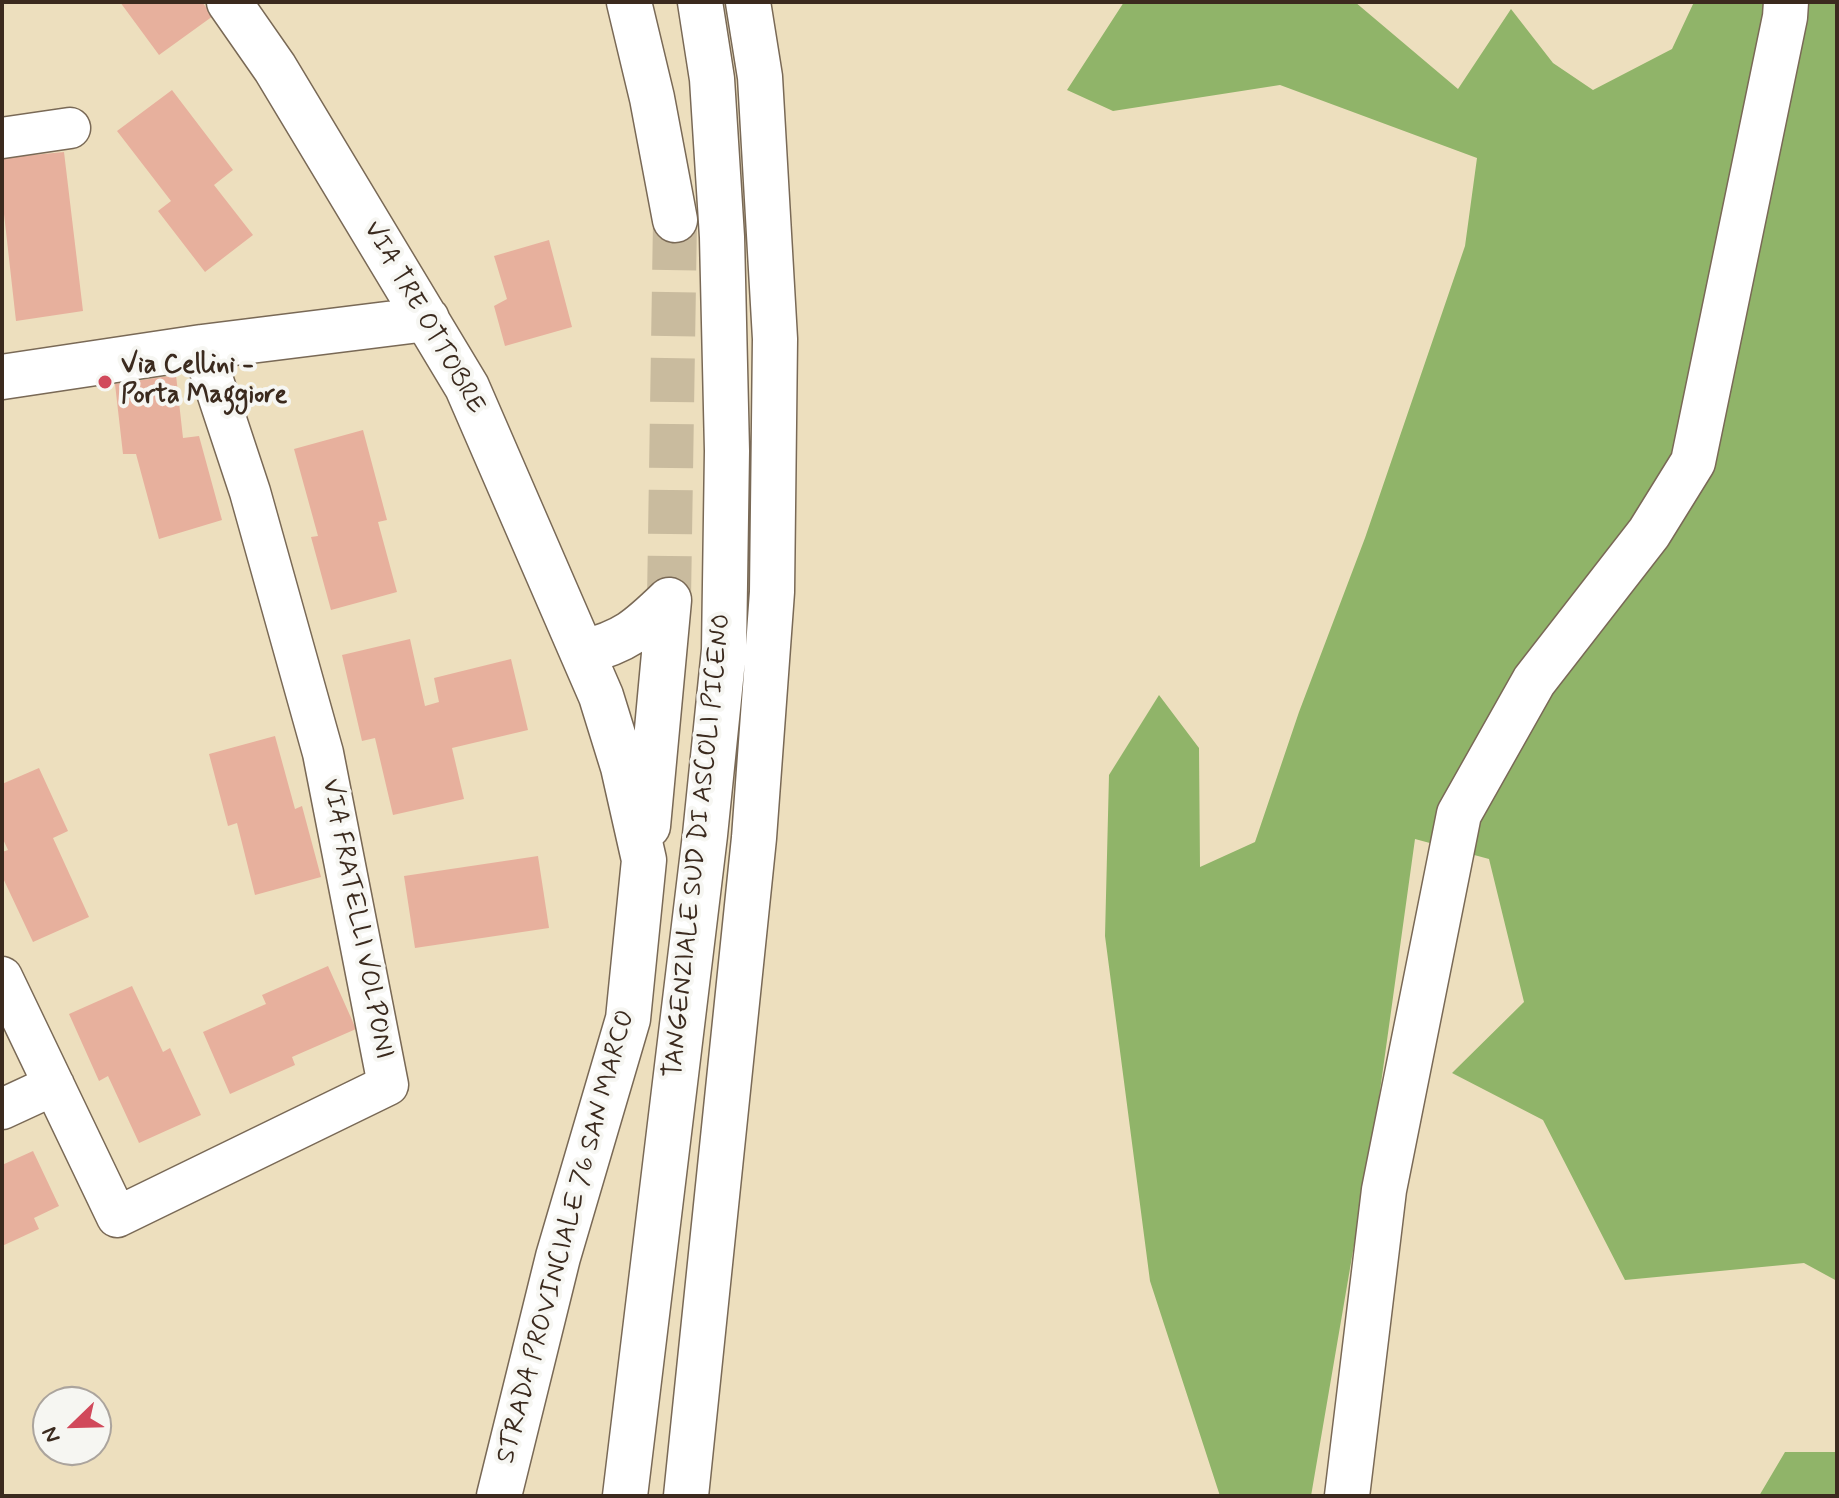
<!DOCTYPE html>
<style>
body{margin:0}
#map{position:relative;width:1839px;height:1498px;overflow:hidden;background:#eddfbe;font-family:Mynerve,sans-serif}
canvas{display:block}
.frame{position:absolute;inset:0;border:4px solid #3b2a1e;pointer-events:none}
.north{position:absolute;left:32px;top:1386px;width:80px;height:80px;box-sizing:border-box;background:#f6f6f2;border:2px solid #aba49d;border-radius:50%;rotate:247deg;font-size:22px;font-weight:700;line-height:32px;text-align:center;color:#3b2a1e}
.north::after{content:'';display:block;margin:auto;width:28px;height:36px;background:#d1495b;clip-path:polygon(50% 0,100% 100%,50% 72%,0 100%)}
</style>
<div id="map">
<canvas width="1839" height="1498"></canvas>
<div class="frame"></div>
<div class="north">N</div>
</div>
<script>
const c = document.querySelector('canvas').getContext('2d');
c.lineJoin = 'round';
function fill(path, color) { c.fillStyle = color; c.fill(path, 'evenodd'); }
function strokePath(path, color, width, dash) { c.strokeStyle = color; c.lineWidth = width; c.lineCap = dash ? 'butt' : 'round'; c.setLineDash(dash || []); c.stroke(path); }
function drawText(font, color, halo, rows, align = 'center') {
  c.font = font + ' Mynerve,sans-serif'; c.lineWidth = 8; c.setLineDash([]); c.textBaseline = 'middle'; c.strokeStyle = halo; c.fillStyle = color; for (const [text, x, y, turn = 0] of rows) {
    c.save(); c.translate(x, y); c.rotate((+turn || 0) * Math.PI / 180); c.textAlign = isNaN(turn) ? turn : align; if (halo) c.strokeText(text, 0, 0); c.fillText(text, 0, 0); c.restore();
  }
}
fill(new Path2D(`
 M1124,2H1355L1458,89L1511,9L1553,63L1593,90L1672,49L1694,2H1837V1281L1804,1263L1625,1280L1543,1120L1452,1073L1524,1002L1489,859L1415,839L1378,1105L1311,1496H1220L1150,1281L1105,936L1109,775L1159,695L1199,748L1200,867L1255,842L1299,712L1365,538L1465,246L1477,158L1280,85L1113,111L1067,90Z
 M1785,1452H1837V1496H1759Z`), '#90b469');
fill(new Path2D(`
 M120,2H202L213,16L159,55Z
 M172,90L233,170L214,185L253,235L205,272L158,211L171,201L117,131Z
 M64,152L83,311L16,321L2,196V158Z
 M549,240L572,327L505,346L494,306L507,299L494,256Z
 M176,375L183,438L199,436L222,520L159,539L136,454H123L115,384Z
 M363,430L387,520L378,522L397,592L331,610L311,537L318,536L294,449Z
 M410,639L425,706L439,702L434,678L511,659L528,730L452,748L464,799L393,815L375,738L362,741L342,655Z
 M275,736L295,809L302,806L321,877L255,895L237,823L228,826L209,754Z
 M39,768L68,831L53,838L89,917L33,942L2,876V852L8,850L2,837V784Z
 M538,856L549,928L415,948L404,876Z
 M328,966L356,1029L292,1057L295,1065L230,1094L203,1032L266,1004L262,995Z
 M132,986L163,1052L170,1048L201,1115L139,1143L108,1076L99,1081L69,1014Z
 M33,1151L59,1206L34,1218L39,1229L2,1246V1165Z`), '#e7b09d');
strokePath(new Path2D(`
 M669,600L675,220`), '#c9bb9e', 44, [44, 22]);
const street = new Path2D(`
 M2,138L70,128
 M2,977L117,1217L388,1085L323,753L250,492L202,347
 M2,1109L54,1085`);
const secondary = new Path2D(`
 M229,2L275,68L467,387L601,696L623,767L644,860L628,1019L558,1257L499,1496
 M629,2L652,98L675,220
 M2,377L202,347L427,319
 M583,652C625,642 639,629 669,600
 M648,826L669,600
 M1347,1496L1384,1190L1459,814L1534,681L1649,533L1693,462L1785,17L1786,2`);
const highway = new Path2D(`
 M625,1496L705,835L724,650L727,451L722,237L712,79L700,2
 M686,1496L754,838L772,592L775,339L760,77L748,2`);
strokePath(street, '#796956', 43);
strokePath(secondary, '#796956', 47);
strokePath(highway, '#796956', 47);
strokePath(street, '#fff', 40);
strokePath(secondary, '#fff', 44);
strokePath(highway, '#fff', 44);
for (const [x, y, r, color] of [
 [105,382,8,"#d1495b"]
]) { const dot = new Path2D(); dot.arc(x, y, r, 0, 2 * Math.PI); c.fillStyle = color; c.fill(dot); strokePath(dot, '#f6f6f2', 3); }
drawText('26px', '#3b2a1e', '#f6f6f2', [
 ["VIA TRE OTTOBRE",423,318,60],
 ["TANGENZIALE SUD DI ASCOLI PICENO",699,846,-84],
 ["VIA FRATELLI VOLPONI",356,919,79],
 ["STRADA PROVINCIALE 76 SAN MARCO",567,1237,-75]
]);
drawText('bold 26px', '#3b2a1e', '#f6f6f2', [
 ["Via Cellini -",121,367],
 ["Porta Maggiore",121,397]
], 'left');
</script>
